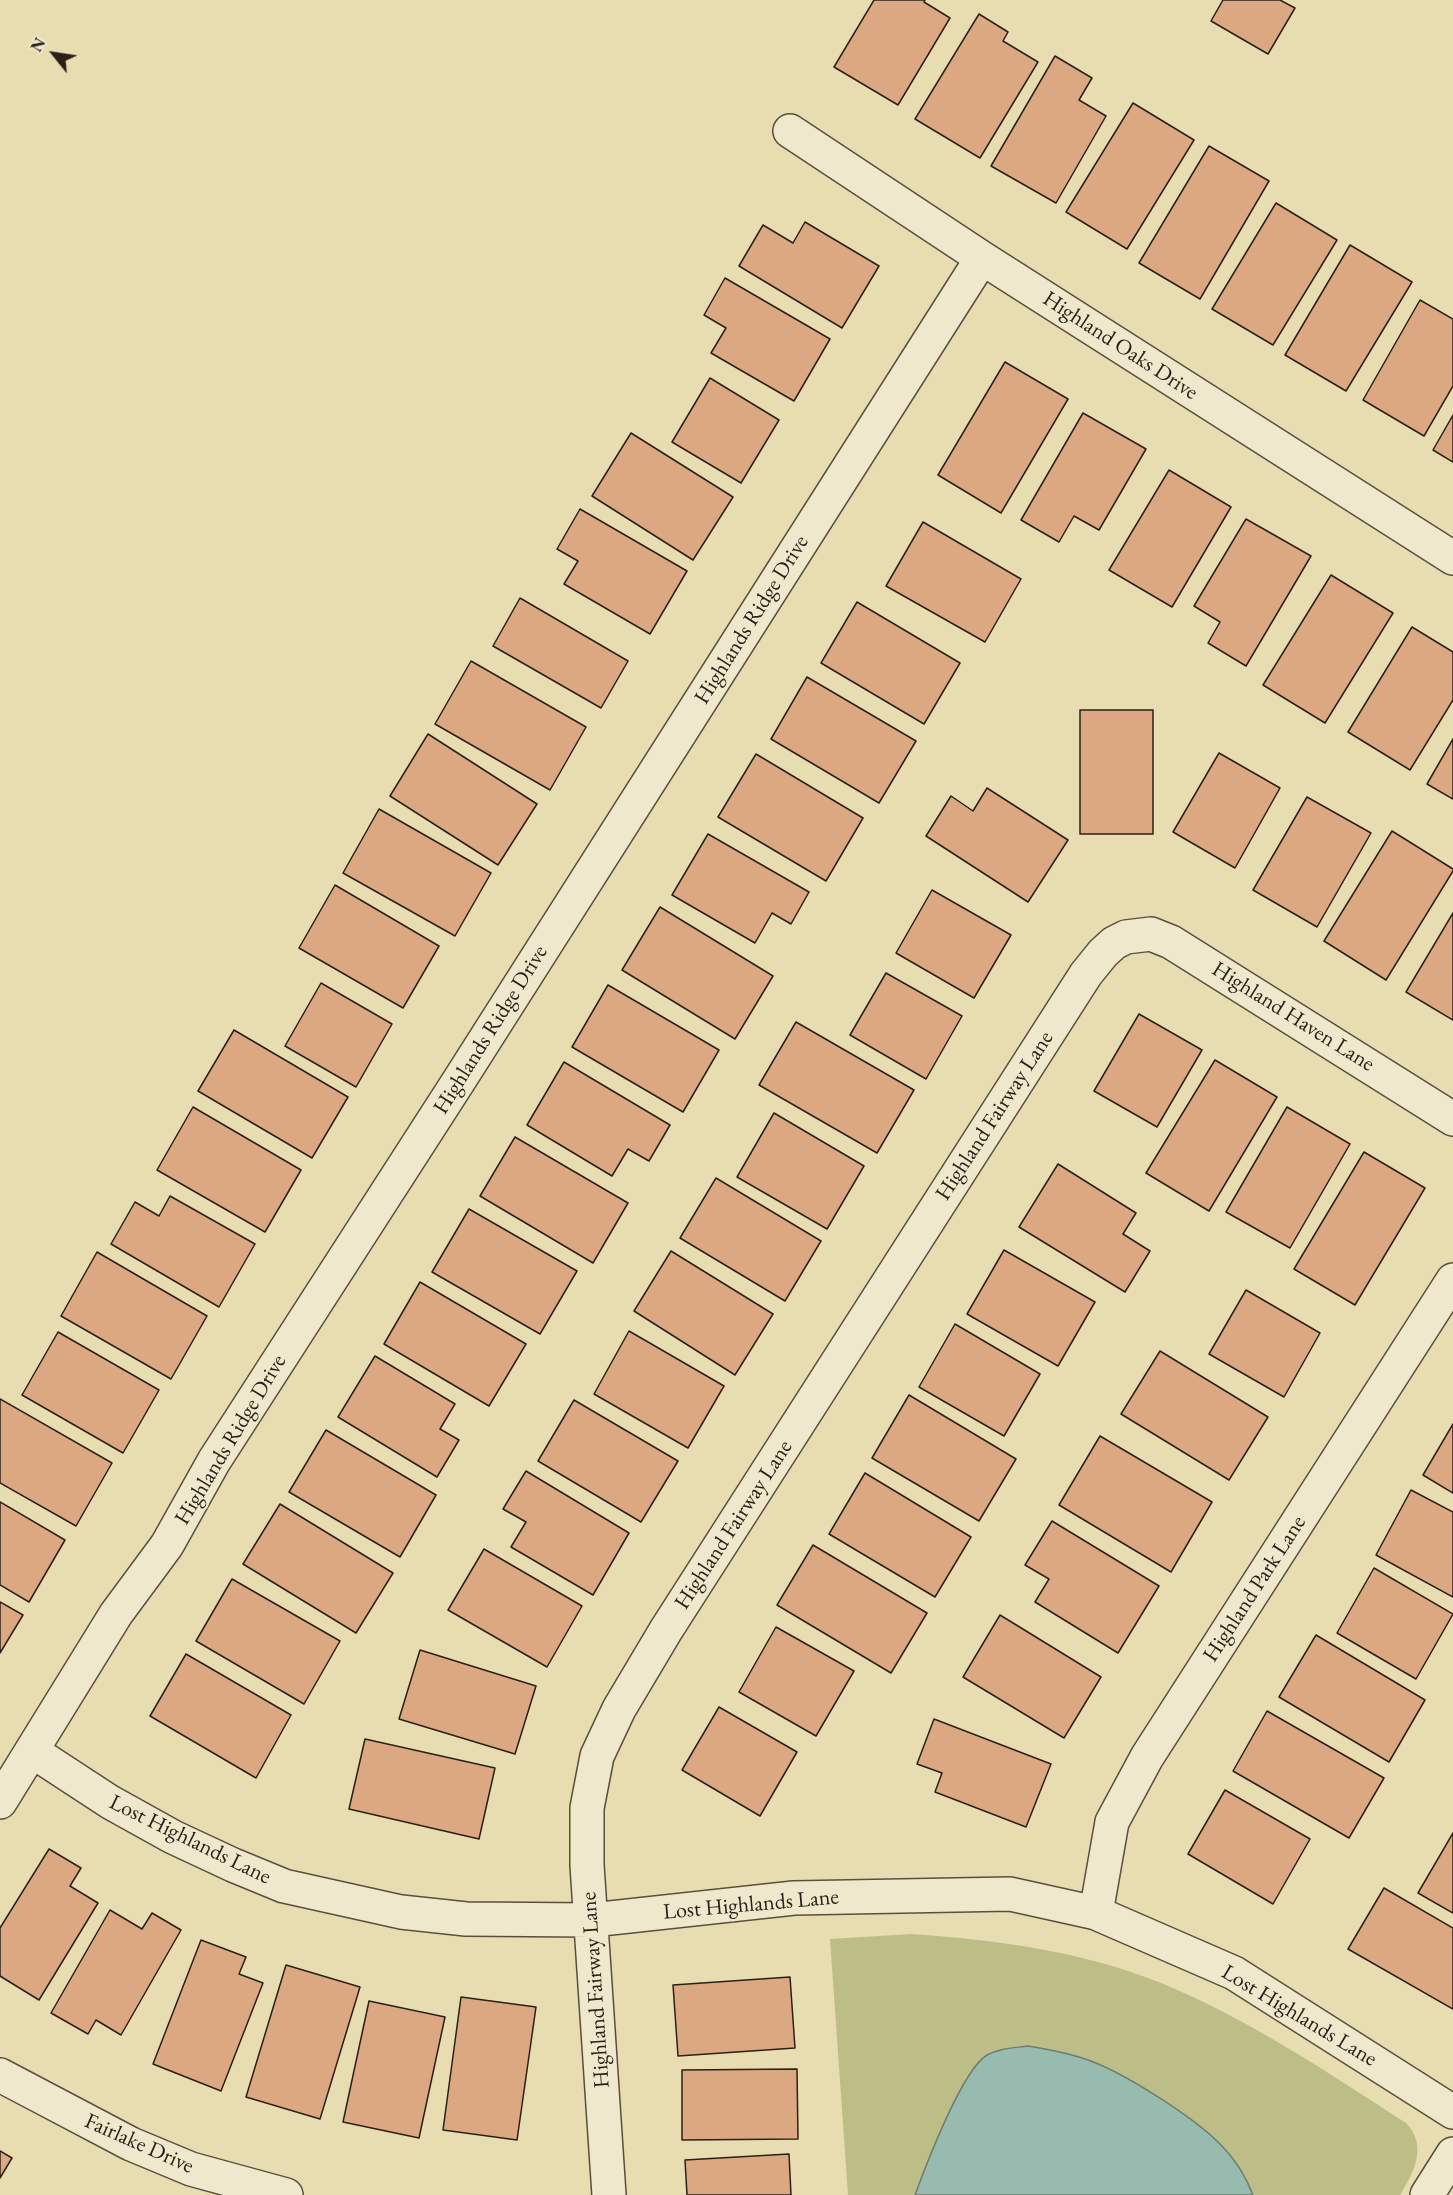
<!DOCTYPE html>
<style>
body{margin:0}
#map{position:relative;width:1453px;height:2195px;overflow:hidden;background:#e8dcb1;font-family:"EB Garamond",serif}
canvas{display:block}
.north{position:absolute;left:24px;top:24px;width:60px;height:60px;-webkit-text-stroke:4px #f0e8cc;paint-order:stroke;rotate:300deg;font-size:16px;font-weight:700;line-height:24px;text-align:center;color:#2b2018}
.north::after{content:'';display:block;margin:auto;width:21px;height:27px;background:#2b2018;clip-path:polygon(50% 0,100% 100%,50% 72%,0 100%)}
</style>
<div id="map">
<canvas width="1453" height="2195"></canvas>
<div class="north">N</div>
</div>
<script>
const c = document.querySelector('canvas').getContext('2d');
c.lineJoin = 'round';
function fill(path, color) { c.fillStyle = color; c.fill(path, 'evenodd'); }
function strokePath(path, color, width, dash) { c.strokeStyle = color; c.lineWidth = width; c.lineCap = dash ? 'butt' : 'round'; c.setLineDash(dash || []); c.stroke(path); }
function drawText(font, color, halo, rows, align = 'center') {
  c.font = font + ' "EB Garamond",serif'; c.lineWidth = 4.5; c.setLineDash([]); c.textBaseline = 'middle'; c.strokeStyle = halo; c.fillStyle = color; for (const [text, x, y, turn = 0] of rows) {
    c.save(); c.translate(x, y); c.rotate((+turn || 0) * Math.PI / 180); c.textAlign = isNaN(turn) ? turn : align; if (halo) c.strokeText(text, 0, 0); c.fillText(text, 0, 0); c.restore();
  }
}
fill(new Path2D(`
 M912,1934C996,1940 1082,1951 1161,1983C1249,2019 1327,2072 1406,2123C1428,2146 1414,2172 1400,2195H848L830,1939Z`), '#bdbe87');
const water = new Path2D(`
 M1028,2046C1046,2049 1064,2052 1082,2058C1119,2069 1194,2117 1221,2145C1235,2159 1246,2177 1253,2195H915C926,2165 962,2070 987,2055C1000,2048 1014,2048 1028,2046Z`);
fill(water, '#97bbae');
strokePath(water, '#6c7d72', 1.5);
const building = new Path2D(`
 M874,0H925L924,2L950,18L898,105L834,67Z
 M1223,0H1280L1295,8L1268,54L1211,21Z
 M979,14L1008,32L1003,41L1038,62L980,158L915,119Z
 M1055,56L1092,78L1079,100L1106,116L1056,203L991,166Z
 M1133,103L1194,140L1127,249L1066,212Z
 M1209,146L1269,181L1200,299L1139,263Z
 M1276,203L1337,240L1273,345L1212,309Z
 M805,222L879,266L842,328L739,266L763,225L793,243Z
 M1350,245L1412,282L1346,391L1285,355Z
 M725,278L830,339L794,401L711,353L726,328L704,315Z
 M1420,300L1453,319V386L1424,436L1363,400Z
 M1005,362L1068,399L1001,513L938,475Z
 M710,378L779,420L741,483L672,442Z
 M1083,413L1146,449L1099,530L1074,516L1059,542L1021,520Z
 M1453,415V462L1433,450Z
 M631,433L733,497L693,560L592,496Z
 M1169,470L1231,507L1172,607L1109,570Z
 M580,509L687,571L650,634L564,584L578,561L557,549Z
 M1246,519L1311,556L1246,666L1208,643L1220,622L1194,606Z
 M923,522L1021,579L985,642L886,586Z
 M1331,575L1393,613L1325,723L1263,685Z
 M520,598L628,661L601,708L493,646Z
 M857,602L960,663L924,724L821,663Z
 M1412,627L1453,652V700L1410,770L1348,732Z
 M471,661L586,727L550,790L435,724Z
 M807,677L916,741L879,803L771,739Z
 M1080,710H1153V834H1080Z
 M428,734L537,804L498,865L390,796Z
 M1453,739V799L1427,784Z
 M1219,753L1280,788L1235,868L1173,832Z
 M756,754L863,818L826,881L718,817Z
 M987,788L1068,840L1028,902L926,836L951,796L973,811Z
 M1307,797L1371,833L1317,927L1253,890Z
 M379,809L491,873L455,936L343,873Z
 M1392,831L1453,869V871L1386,980L1324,941Z
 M708,834L809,892L791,924L772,913L755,943L672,895Z
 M335,885L439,946L403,1008L299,948Z
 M932,890L1011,935L974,998L896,953Z
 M660,907L773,976L735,1039L622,970Z
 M1453,913V1020L1406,992Z
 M886,973L962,1016L926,1079L850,1035Z
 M321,983L392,1024L356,1087L285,1046Z
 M608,985L719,1050L683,1112L572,1047Z
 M1139,1014L1202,1050L1157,1127L1094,1091Z
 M796,1022L914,1090L877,1153L759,1085Z
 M234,1030L348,1097L312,1158L198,1091Z
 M1215,1060L1277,1097L1209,1211L1146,1173Z
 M564,1062L670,1125L649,1161L628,1149L612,1176L527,1125Z
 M193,1107L301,1170L265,1232L157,1170Z
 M1287,1107L1350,1144L1290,1248L1226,1212Z
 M774,1113L864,1166L827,1229L737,1177Z
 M515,1137L628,1203L593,1263L480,1196Z
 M1364,1152L1425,1188L1355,1305L1294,1269Z
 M1058,1164L1136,1213L1123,1234L1150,1251L1125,1292L1019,1227Z
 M716,1178L821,1241L785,1301L680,1238Z
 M170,1196L255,1244L219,1307L111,1244L135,1202L159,1216Z
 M469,1209L577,1271L540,1334L432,1272Z
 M1004,1250L1095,1302L1058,1366L967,1314Z
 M671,1251L773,1314L735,1375L634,1311Z
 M97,1252L207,1316L171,1379L61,1316Z
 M420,1282L526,1344L489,1406L384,1344Z
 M1246,1290L1320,1333L1284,1397L1209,1354Z
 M955,1324L1040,1374L1004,1436L919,1387Z
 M629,1331L724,1386L688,1448L594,1394Z
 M58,1332L159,1390L123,1453L22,1395Z
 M1160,1351L1268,1417L1229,1480L1121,1414Z
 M375,1356L455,1404L440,1429L459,1440L437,1477L338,1417Z
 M909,1395L1016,1459L979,1521L872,1458Z
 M0,1399L112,1463L76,1526L0,1483Z
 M574,1400L678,1461L641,1522L538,1461Z
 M1453,1424V1493L1423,1475Z
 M326,1430L436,1495L400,1557L289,1492Z
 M1100,1436L1212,1502L1171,1572L1059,1505Z
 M526,1471L629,1533L593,1595L511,1547L526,1522L503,1509Z
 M865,1473L971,1537L935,1597L829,1534Z
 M1411,1490L1453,1512V1597L1376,1555Z
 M0,1502L65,1540L29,1602L0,1585Z
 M280,1504L393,1573L356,1633L243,1564Z
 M1052,1521L1159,1586L1118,1653L1035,1602L1049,1579L1025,1565Z
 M813,1545L927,1613L891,1673L777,1605Z
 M484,1549L582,1606L547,1667L448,1610Z
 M1374,1568L1453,1614L1416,1679L1337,1633Z
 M232,1579L340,1641L304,1704L196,1641Z
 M0,1602L23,1615L0,1653Z
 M1000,1615L1101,1677L1064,1738L963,1677Z
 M776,1627L854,1671L816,1736L739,1692Z
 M1316,1635L1425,1700L1389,1762L1279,1697Z
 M420,1650L536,1686L515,1754L399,1719Z
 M186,1654L291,1715L256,1778L150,1716Z
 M719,1707L797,1752L760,1816L682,1770Z
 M1267,1711L1384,1778L1349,1838L1233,1771Z
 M934,1719L1051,1764L1026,1827L935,1792L942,1773L917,1764Z
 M365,1739L495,1768L479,1839L349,1809Z
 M1225,1790L1310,1839L1273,1904L1188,1854Z
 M1453,1833V1913L1418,1893Z
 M49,1849L81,1868L70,1886L98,1903L39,2000L0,1976V1928Z
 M1384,1888L1453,1928V2009L1348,1949Z
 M110,1910L142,1929L152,1913L181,1930L121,2035L96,2020L88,2034L51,2013Z
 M201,1940L246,1957L239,1974L263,1983L221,2091L153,2064Z
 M286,1965L360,1987L320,2119L246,2097Z
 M790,1977L795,2048L678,2056L673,1985Z
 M461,1997L536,2007L517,2140L443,2130Z
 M369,2001L445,2017L419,2138L343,2122Z
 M797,2069L798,2139L682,2140V2070Z
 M0,2151L12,2158L0,2178Z
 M789,2154L791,2195H687L685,2160Z`);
fill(building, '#dca881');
strokePath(building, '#2b2018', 1.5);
const street = new Path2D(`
 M790,131L982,258L1453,558
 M32,1751L110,1802L173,1837L233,1865L284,1886L401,1912L466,1919L592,1920L794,1898L1010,1894L1096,1913L1234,1973L1453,2112
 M0,1802L116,1614L167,1545L214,1461L460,1079L982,258
 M1096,1913L1112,1822L1147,1757L1453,1280
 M0,2075L131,2144L191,2169L286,2195
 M609,2195L587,1865V1808L597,1756L619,1709L666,1630L1086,974L1103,953L1114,943L1126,937L1151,934L1171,942L1453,1119
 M1427,2195L1453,2154`);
strokePath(street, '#5a4f3e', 36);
strokePath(street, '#f0e8cc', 33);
drawText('22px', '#2b2018', '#f0e8cc', [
 ["Highland Oaks Drive",1120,346,33],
 ["Highlands Ridge Drive",752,620,-58],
 ["Highland Haven Lane",1293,1017,32],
 ["Highlands Ridge Drive",491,1030,-58],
 ["Highland Fairway Lane",995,1116,-57],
 ["Highlands Ridge Drive",231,1440,-59],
 ["Highland Fairway Lane",734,1525,-57],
 ["Highland Park Lane",1255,1589,-57],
 ["Lost Highlands Lane",190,1840,26],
 ["Lost Highlands Lane",751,1905,-5],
 ["Highland Fairway Lane",596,1990,-94],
 ["Lost Highlands Lane",1299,2016,31],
 ["Fairlake Drive",139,2144,24]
]);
</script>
